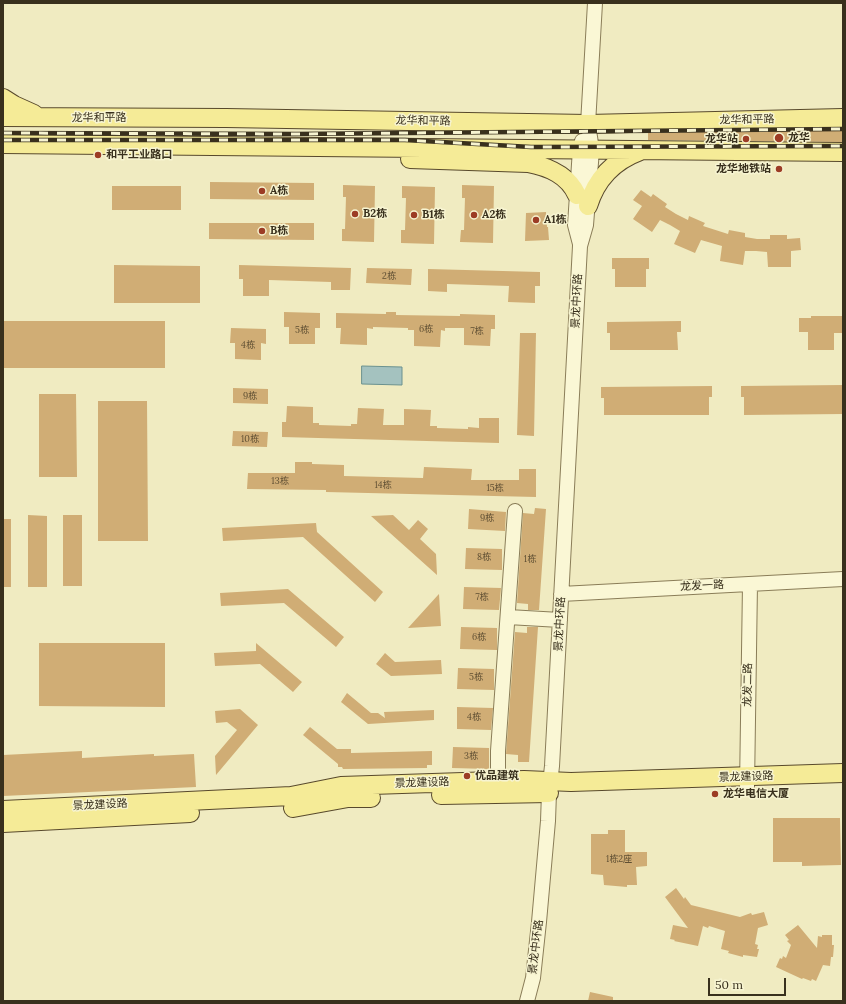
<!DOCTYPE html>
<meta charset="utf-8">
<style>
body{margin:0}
#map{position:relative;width:846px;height:1004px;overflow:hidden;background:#f0ebc1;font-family:Lora,serif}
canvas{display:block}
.frame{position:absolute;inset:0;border:4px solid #39301d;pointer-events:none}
.scale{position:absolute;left:708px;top:978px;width:78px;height:18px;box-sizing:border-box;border:2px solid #39301d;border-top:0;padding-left:5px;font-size:12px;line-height:14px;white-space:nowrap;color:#39301d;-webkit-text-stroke:3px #f7f4d1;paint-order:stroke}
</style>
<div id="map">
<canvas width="846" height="1004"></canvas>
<div class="frame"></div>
<div class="scale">50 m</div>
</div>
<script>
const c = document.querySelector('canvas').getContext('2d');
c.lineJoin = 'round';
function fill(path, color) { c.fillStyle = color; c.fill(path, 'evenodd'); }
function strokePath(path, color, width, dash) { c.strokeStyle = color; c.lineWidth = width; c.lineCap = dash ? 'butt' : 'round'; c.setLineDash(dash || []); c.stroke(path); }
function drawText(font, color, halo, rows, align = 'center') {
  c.font = font + ' Lora,"Noto Sans SC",serif'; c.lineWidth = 3; c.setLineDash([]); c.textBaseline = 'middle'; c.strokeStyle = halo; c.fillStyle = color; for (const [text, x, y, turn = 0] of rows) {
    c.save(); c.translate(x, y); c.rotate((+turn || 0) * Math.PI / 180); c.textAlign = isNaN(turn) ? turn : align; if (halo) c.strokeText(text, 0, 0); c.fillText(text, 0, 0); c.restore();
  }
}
const water = new Path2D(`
 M362,366L402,367V385L362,384Z`);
fill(water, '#a4c2bf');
strokePath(water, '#6a918f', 1);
fill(new Path2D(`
 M843,128V142L648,140V133Z
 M210,182L314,183V200L210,199Z
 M343,185L375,186L374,242L342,241V229H345L346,197H343Z
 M462,185L494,186L493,243L460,242L461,230H464L465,198H462Z
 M112,186H181V210H112Z
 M402,186L435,187L434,244L401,243V230H405L406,198H402Z
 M641,190L651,197L653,194L667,204L665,207L676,214L688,220L689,216L705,223L703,226L728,234L729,230L745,233V237L757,239H770V235H787V239L800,238L801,250L791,251V267H768L767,252L756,251H745L743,265L720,261L722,246L701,240L695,253L674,244L680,231L670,225L660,220L652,232L633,219L642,206L633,200Z
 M546,212L547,227H548L549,240L525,241L526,213Z
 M209,223H314V240L209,239Z
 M612,258H649V269H646V287H615V269H612Z
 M114,265L200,266V303H114Z
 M239,265L351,268L350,290H331V282L269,280V296H243V279H239Z
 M367,268L412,269L411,285L366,283Z
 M428,269L540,272V286H535V303L508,302L509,286L447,284V292L428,291Z
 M284,312L320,313V328H315V344H289V327H284Z
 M386,312H396V315L460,316V314L495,315V329H491L490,346L464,345V328H445V331L441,330L440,347L414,346V330H408V328L373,327V329L367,328V345L340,344L341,328H336V313L386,314Z
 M811,316H843V333H834V350H808V332H799V318H811Z
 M4,321H165V368H4Z
 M681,321V332H677L678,350H610V333H607V322Z
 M231,328L266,329V344L261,343V360L235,359V343H230Z
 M520,333H536L534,436L517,435Z
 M843,385V414L744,415V397H741V386Z
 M712,386V397H709V415H604V398H601V387Z
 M233,388L268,389V404L233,403Z
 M39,394H76L77,477H39Z
 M98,401H147L148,541H98Z
 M287,406L313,407V423H319V425L351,426V424H357L358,408L384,409L383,425H404V409L431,410L430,426H437V428L468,429V427L479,428V418H499V443L282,437V422H286Z
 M233,431L268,432L267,447L232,446Z
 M295,462H312V464L344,465V476L423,478L424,467L472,469L471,480H519V469H536V497L326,492V490L247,489L248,473H295Z
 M535,508L546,509L539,610H528V604L517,603L523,513L534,514Z
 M469,509L506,512L505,531L468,529Z
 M28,515L47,516V587H28Z
 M63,515H82V586H63Z
 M393,515L409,530L418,520L428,529L420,539L436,554L437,575L371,516Z
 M3,519H11V587H3Z
 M316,523L317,532L383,592L375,602L303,537L223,541L222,528Z
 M466,548L502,549V570L465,569Z
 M464,587L501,588L499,610L463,609Z
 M288,589L344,637L336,647L284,603L221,606L220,593Z
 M439,594L441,626L408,628L438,595Z
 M461,627L497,628V650L460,649Z
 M527,627H538L529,762H518V755L506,754L515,632L527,633Z
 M39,643H165V707L39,706Z
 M256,643L302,682L293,692L260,664L215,666L214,653L256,651Z
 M385,653L395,662L441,660L442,674L391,676L376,664Z
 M458,668L494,669V690L457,689Z
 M347,693L371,713H378L385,718L384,712L434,710V720L368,724L341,702Z
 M457,707L493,708L491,730L457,729Z
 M240,709L258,725L216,775L215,756L237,730L227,722L216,723L215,711Z
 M310,727L337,749H351V753L432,751V765H427V768L343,769L342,767H338V764L303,735Z
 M453,747L489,748V769L452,768Z
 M82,751V758L154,754V756L194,754L196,787L3,796V755Z
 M773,818H840L841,865L802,866V862H773Z
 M608,830H625V852H647V866L636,867L637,885H627V887L604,885L603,875L591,874V834H608Z
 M676,888L684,899L685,897L691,905L740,917L751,913L752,915L764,912L768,925L758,928L755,944L758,945L757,949H759L757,957L743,955V957L728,953L729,951L721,949L725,931L709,926L708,928L703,926L698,946L674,941L675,940L670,939L673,925L688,928L665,897Z
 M798,925L817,948L818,936L822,937V935H832V945H834L833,957H831L830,966L823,965L816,981L812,979L811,981L803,978L802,979L776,967L780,958L782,959L783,956L786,958L791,945L787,941L789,940L785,935Z
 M590,992L613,997V1001H588Z`), '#d0ad75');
const minor = new Path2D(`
 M580,244L575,225L580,149L582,141
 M561,594L843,579
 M508,617L560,620
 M498,781V751L515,511
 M747,787L750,584
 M527,1001L533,978L539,922L548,821L549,793L552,766L580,246L586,225L592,150L588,124L595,3`);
const major = new Path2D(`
 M3,98L14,105L34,114
 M3,117L226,118L588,124L843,118
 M3,144L843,152
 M410,159L528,163C549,167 568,175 577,195
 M588,206C596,179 613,161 640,151
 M441,795L549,793
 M293,808L348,798H371
 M3,810L291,796L341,786L524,780L571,782L843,773
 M3,823L190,813`);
strokePath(minor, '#8a7d58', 16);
strokePath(major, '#58492c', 20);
strokePath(minor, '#faf7d5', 14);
strokePath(major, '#f5eb97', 18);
const rail = new Path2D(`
 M3,133L296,134L843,129
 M3,140H405L531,147L843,146`);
strokePath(rail, '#39301d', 4.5);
strokePath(rail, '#f7f4d1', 3, [9]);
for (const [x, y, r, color] of [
 [779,138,5,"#9c3c25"],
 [746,139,4,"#9c3c25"],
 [98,155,4,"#9c3c25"],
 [779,169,4,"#9c3c25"],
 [262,191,4,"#9c3c25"],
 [355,214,4,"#9c3c25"],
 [414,215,4,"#9c3c25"],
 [474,215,4,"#9c3c25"],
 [536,220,4,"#9c3c25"],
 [262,231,4,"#9c3c25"],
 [467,776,4,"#9c3c25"],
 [715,794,4,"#9c3c25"]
]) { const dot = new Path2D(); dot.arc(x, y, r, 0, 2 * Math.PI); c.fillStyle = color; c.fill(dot); strokePath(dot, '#f7f4d1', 1.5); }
drawText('9px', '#5f4f33', null, [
 ["2栋",389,276],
 ["6栋",426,329],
 ["5栋",302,330],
 ["7栋",477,331],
 ["4栋",248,345],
 ["9栋",250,396],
 ["10栋",250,439],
 ["13栋",280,481],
 ["14栋",383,485],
 ["15栋",495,488],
 ["9栋",487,518],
 ["8栋",484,557],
 ["1栋",530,559],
 ["7栋",482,597],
 ["6栋",479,637],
 ["5栋",476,677],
 ["4栋",474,717],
 ["3栋",471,756],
 ["1栋2座",619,859]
]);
drawText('11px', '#39301d', '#f7f4d1', [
 ["龙华和平路",99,118],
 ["龙华和平路",747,120,-1],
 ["龙华和平路",423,121,1],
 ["景龙中环路",577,301,-87],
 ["龙发一路",702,586,-3],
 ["景龙中环路",560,624,-87],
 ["龙发二路",748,685,-89],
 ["景龙建设路",746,777,-2],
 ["景龙建设路",422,783,-2],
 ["景龙建设路",100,805,-3],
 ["景龙中环路",536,947,-83]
]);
drawText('bold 11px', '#39301d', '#f7f4d1', [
 ["龙华",788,138],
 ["龙华站",738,139,"right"],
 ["和平工业路口",106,155],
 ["龙华地铁站",771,169,"right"],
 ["A栋",270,191],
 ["B2栋",363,214],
 ["B1栋",422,215],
 ["A2栋",482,215],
 ["A1栋",544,220],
 ["B栋",270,231],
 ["优品建筑",475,776],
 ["龙华电信大厦",723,794]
], 'left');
</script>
